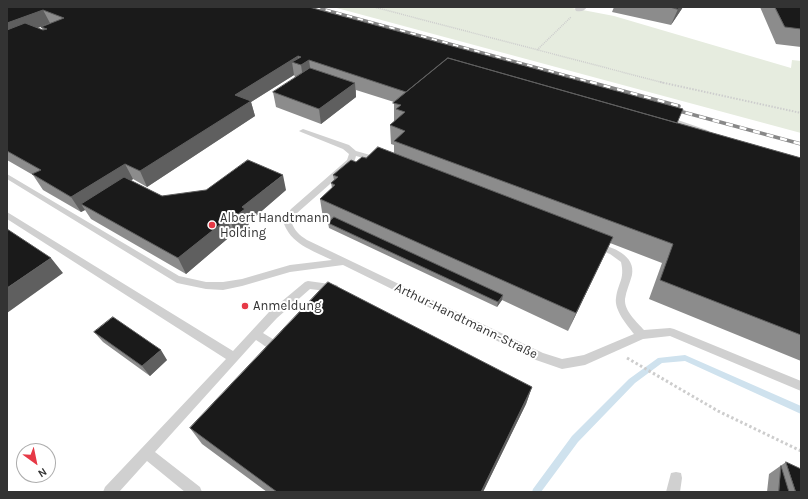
<!DOCTYPE html>
<meta charset="utf-8">
<style>
body{margin:0}
#map{position:relative;width:808px;height:499px;overflow:hidden;background:#fff;font-family:Karla,sans-serif}
canvas{display:block}
.frame{position:absolute;inset:0;border:8px solid #333;pointer-events:none}
.north{position:absolute;left:16px;top:443px;width:40px;height:40px;box-sizing:border-box;background:#fff;border:1px solid #adadad;border-radius:50%;rotate:147deg;font-size:11px;font-weight:700;line-height:16px;text-align:center;color:#333}
.north::after{content:'';display:block;margin:auto;width:14px;height:18px;background:#e63946;clip-path:polygon(50% 0,100% 100%,50% 72%,0 100%)}
</style>
<div id="map">
<canvas width="808" height="499"></canvas>
<div class="frame"></div>
<div class="north">N</div>
</div>
<script>
const c = document.querySelector('canvas').getContext('2d');
c.lineJoin = 'round';
function fill(path, color) { c.fillStyle = color; c.fill(path, 'evenodd'); }
function strokePath(path, color, width, dash) { c.strokeStyle = color; c.lineWidth = width; c.lineCap = dash ? 'butt' : 'round'; c.setLineDash(dash || []); c.stroke(path); }
function drawText(font, color, halo, rows, align = 'center') {
  c.font = font + ' Karla,sans-serif'; c.lineWidth = 4; c.setLineDash([]); c.textBaseline = 'middle'; c.strokeStyle = halo; c.fillStyle = color; for (const [text, x, y, turn = 0] of rows) {
    c.save(); c.translate(x, y); c.rotate((+turn || 0) * Math.PI / 180); c.textAlign = isNaN(turn) ? turn : align; if (halo) c.strokeText(text, 0, 0); c.fillText(text, 0, 0); c.restore();
  }
}
fill(new Path2D(`
 M333,7H567L614,16L791,68L792,60L801,61V133Z`), '#e6ecdf');
fill(new Path2D(`
 M685,355L801,406V414L685,361L662,363L635,383L578,442L541,492H532L533,489L572,436L629,379L658,358Z`), '#cfe2ee');
strokePath(new Path2D(`
 M374,7L664,83
 M537,50L571,17`), '#cdcdcd', 1.5, [1, 1]);
strokePath(new Path2D(`
 M660,82L801,113`), '#cdcdcd', 2, [1.5, 1.5]);
strokePath(new Path2D(`
 M627,358L718,411L801,451`), '#cdcdcd', 3, [2.5, 2.5]);
fill(new Path2D(`
 M666,116L707,130L709,131L707,132H703L664,119V117Z
 M303,129L349,145L356,151L381,158L382,160L378,162L356,156L354,163L297,213L291,221C294,230 299,235 307,240L543,353L562,359L584,355L634,334C627,325 614,310 616,298C618,282 625,280 621,262L610,254L594,248L593,246L597,243C612,247 636,255 632,275C630,283 626,291 625,299C624,311 637,322 644,330L670,328L674,329L801,381V391L670,336L643,339L585,365L562,369L536,360L343,265L290,272L242,286L223,290L206,289L177,283L7,179V174L179,276L206,282H223L242,279L290,265L332,260C312,250 290,244 283,221L291,209L347,160L349,154L343,149L301,132L299,131Z
 M7,212L233,351L269,312L305,282L308,281L337,285L339,288L337,291L334,292L310,289L277,318L263,333L284,346L285,349L284,352C275,355 264,345 256,340L155,452L200,487L202,492H185L147,461L119,492H103L105,487L226,359L7,219Z
 M676,472L681,473L682,478L680,492H666L671,473Z`), '#d0d0d0');
fill(new Path2D(`
 M576,7H587C584,11 582,12 576,11L575,9Z`), '#d0d0d0');
const railFar1 = new Path2D(`
 M315,7L593,83`);
const rail = new Path2D(`
 M590,82L679,106
 M672,109L801,144`);
strokePath(railFar1, '#888', 3);
strokePath(rail, '#888', 3.5);
strokePath(railFar1, '#fff', 2, [5.5]);
strokePath(rail, '#fff', 2.5, [7]);
fill(new Path2D(`
 M7,7H309L677,123L801,158V361L649,299L662,263L610,243L568,331L502,300L497,307L329,228L328,223L330,221L323,218L320,199L332,188L331,183L334,180L333,175L356,162L366,158L394,153V145L391,144L390,125L395,122L394,121V102L356,90V97L321,124L276,107L273,92L296,77H295L294,75L251,102L255,116L147,187L133,179L131,181L162,196L286,190L249,222V224L236,236L233,234L186,274L91,219L85,210L81,212L43,190L33,175L7,160ZM41,27L43,30L37,28Z
 M614,7H683L671,25L612,12Z
 M760,7H801V47L776,44Z
 M94,332L167,360L150,376L103,342Z
 M532,387L526,404L483,492H267L202,444L190,428Z
 M786,462L801,492H767L769,474Z`), '#8c8c8c');
fill(new Path2D(`
 M679,7H683L671,25L678,9Z
 M43,10L50,23L7,40V23Z
 M298,56L300,65L292,62L294,75L251,102L255,116L147,187L140,171L235,95Z
 M309,60L311,74L303,79L301,65Z
 M355,83L356,97L321,124L319,109Z
 M125,164L133,179L88,208L81,204L85,210L81,212L71,197Z
 M283,175L286,190L249,222V224L236,236L230,220L242,207Z
 M227,219L233,234L186,274L178,258Z
 M613,237L604,256L568,331L576,313Z
 M51,258L63,273L7,313V288Z
 M503,295L502,300L497,307L498,302Z
 M161,350L167,360L150,376L142,366Z
 M532,387L526,404L483,492H481Z`), '#5f5f5f');
const building = new Path2D(`
 M7,7H309L683,109L677,123L448,58L406,92L309,60L301,65L292,62L301,57L298,56L235,95L251,101L140,171L125,164L71,197L32,174L41,170L7,151V30L25,23L43,30L47,29L41,27L64,18L43,10L7,23Z
 M670,7H679L678,9Z
 M775,7H801V29L785,27Z
 M448,58L801,158V335L660,280L673,244L394,141L405,131L390,125L405,112L396,109L401,105L393,103Z
 M310,68L355,83L319,109L273,92Z
 M378,147L613,237L576,313L320,199L335,185L331,183L338,177L333,175L351,160L356,162L362,157L366,158Z
 M248,160L283,175L242,207L245,209L230,220L227,219L178,258L81,204L124,177L162,196L206,190Z
 M334,217L503,295L498,302L328,223Z
 M7,229L51,258L7,288Z
 M328,282L532,387L481,492H277L190,428Z
 M113,317L161,350L142,366L94,332Z
 M786,462L801,469V492H796Z
 M781,466L789,492H779Z`);
fill(building, '#1a1a1a');
strokePath(building, '#5f5f5f', 1);
for (const [x, y, r, color] of [
 [212,225,4,"#e63946"],
 [245,306,4,"#e63946"]
]) { const dot = new Path2D(); dot.arc(x, y, r, 0, 2 * Math.PI); c.fillStyle = color; c.fill(dot); strokePath(dot, '#fff', 1.5); }
drawText('13px', '#333', '#fff', [
 ["Albert Handtmann",220,218],
 ["Holding",220,233],
 ["Anmeldung",253,306]
], 'left');
drawText('13px', '#333', '#fff', [
 ["Arthur-Handtmann-Straße",466,321,26]
]);
</script>
